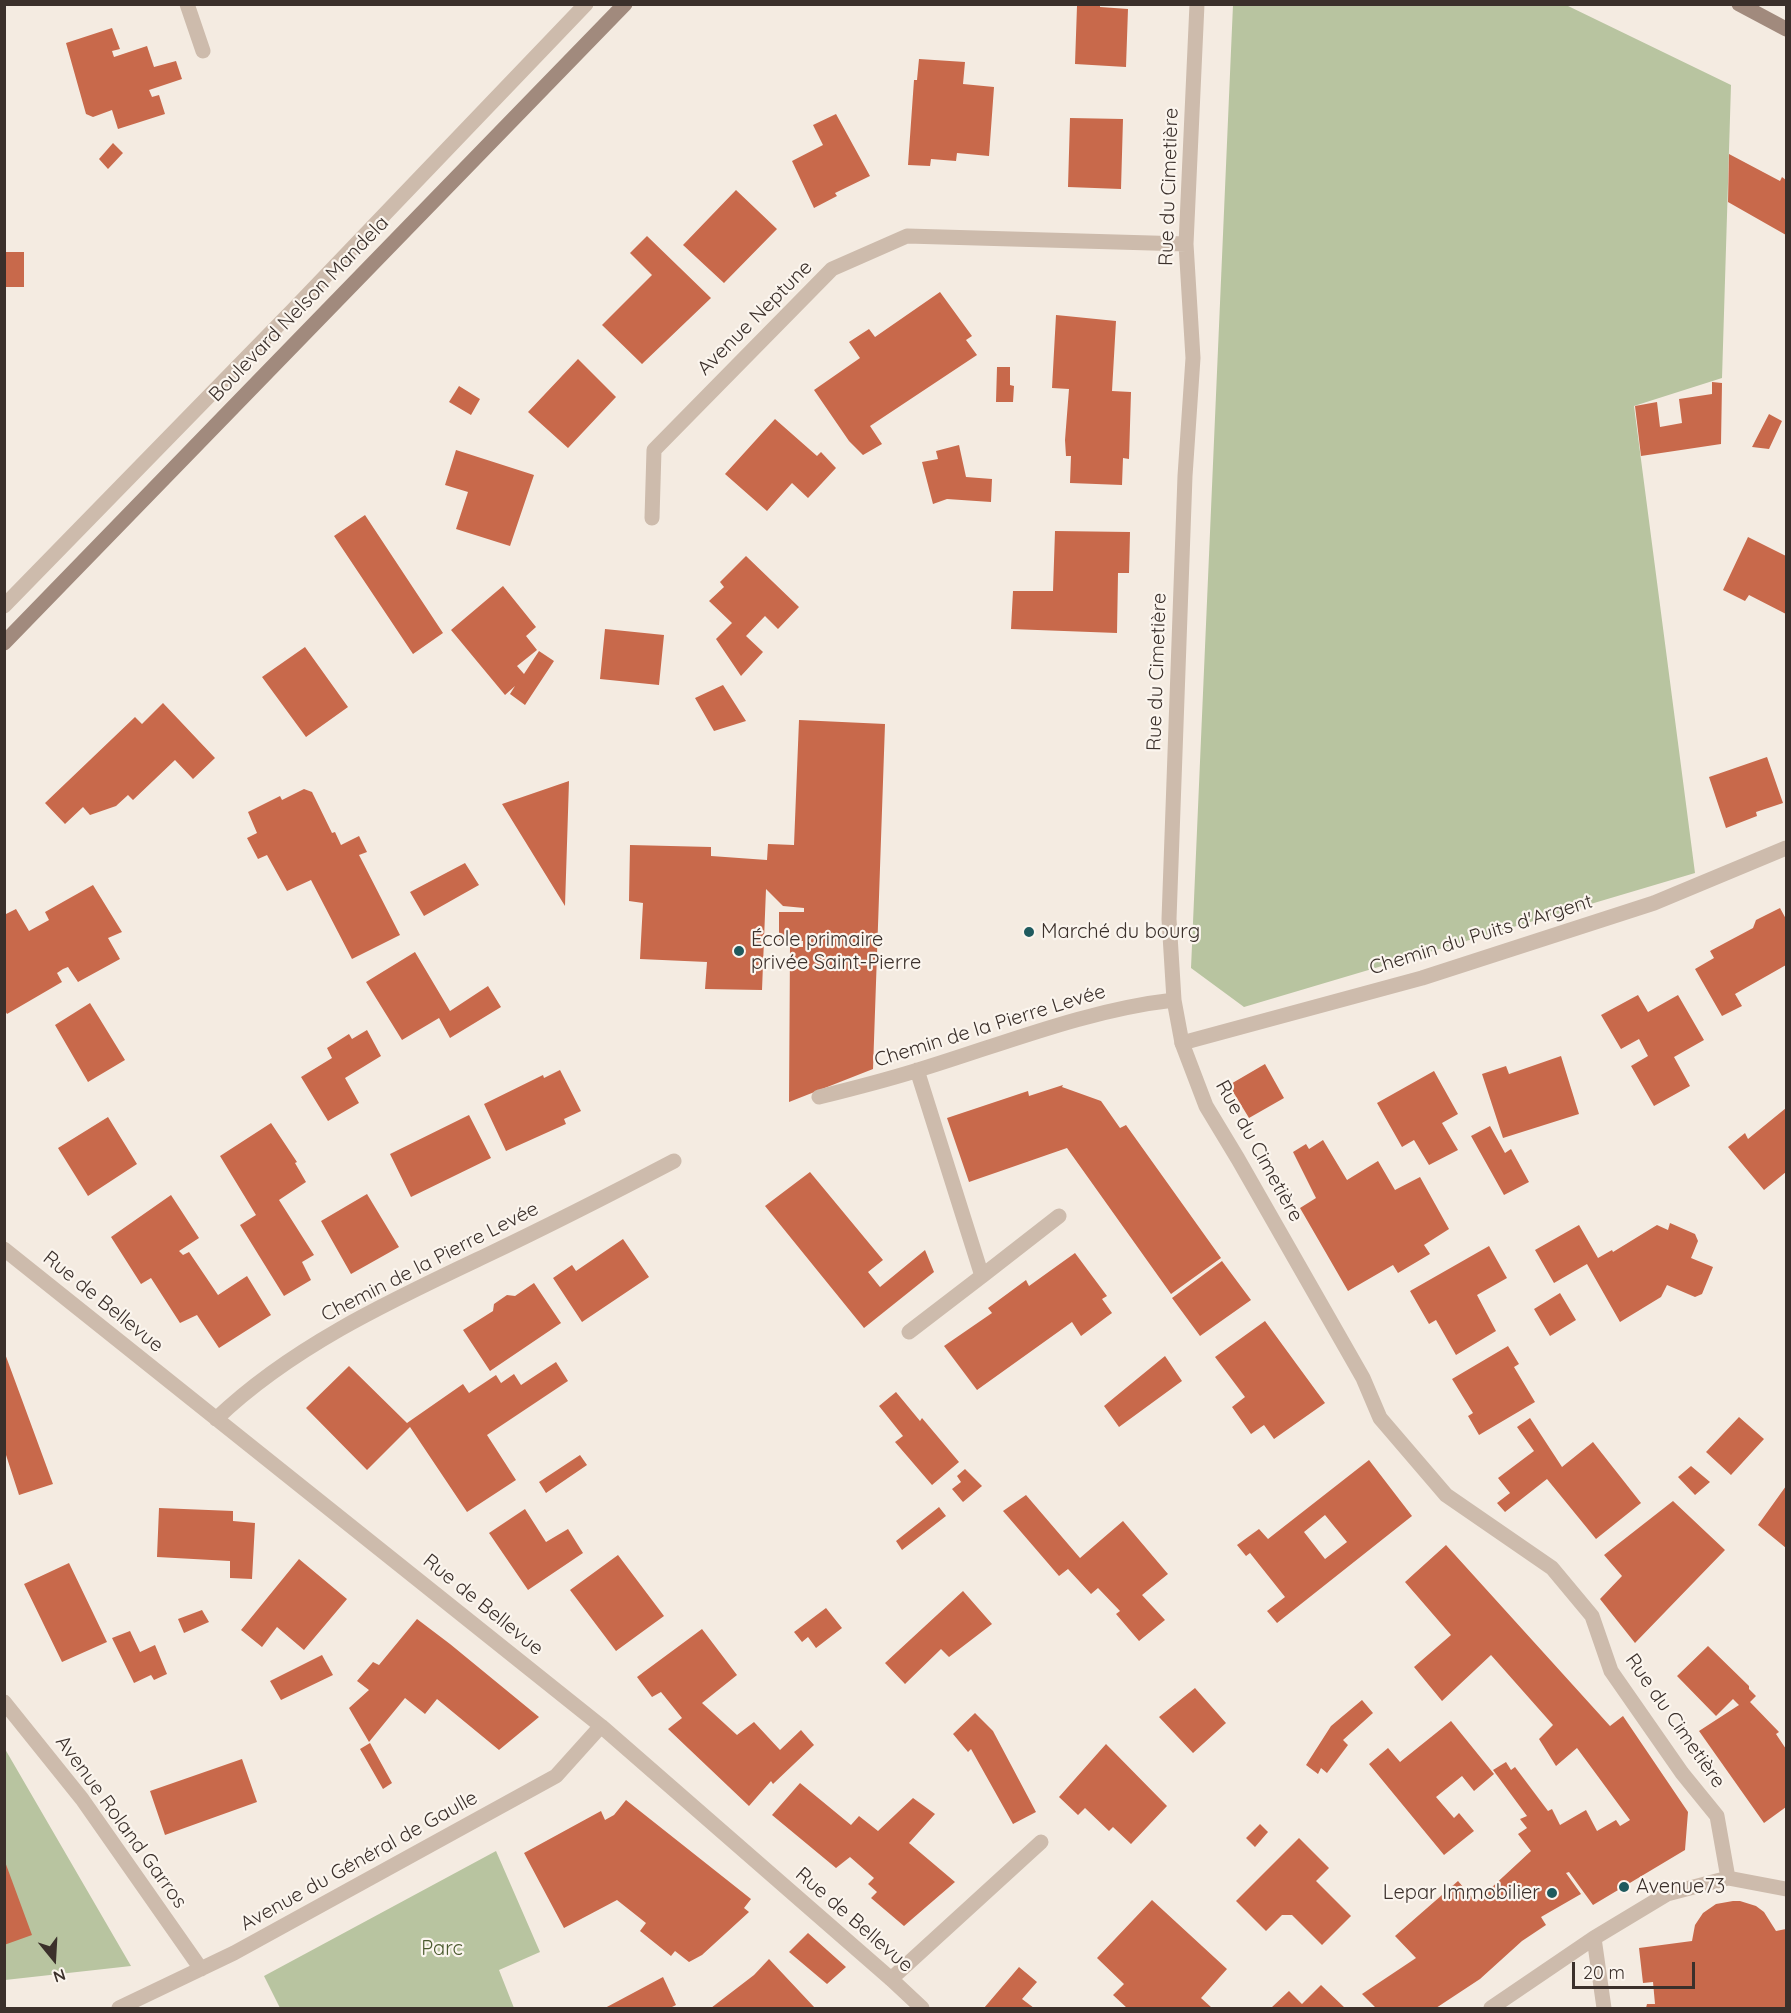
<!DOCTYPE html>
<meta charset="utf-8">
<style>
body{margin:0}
#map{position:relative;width:1791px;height:2013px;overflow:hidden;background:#f4ebe1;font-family:Quicksand,sans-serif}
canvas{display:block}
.frame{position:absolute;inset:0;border:6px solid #3b302b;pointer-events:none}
.north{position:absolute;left:24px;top:1929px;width:60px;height:60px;-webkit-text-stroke:4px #fbf5ee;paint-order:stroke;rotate:162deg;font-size:16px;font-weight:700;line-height:24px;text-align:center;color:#3b302b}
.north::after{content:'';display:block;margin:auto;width:21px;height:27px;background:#3b302b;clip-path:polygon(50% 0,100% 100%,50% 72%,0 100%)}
.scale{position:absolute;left:1572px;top:1962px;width:123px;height:27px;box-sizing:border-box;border:3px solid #3b302b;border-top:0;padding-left:8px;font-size:18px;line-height:21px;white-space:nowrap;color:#3b302b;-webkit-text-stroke:4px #fbf5ee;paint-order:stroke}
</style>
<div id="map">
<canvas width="1791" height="2013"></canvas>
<div class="frame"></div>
<div class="north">N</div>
<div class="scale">20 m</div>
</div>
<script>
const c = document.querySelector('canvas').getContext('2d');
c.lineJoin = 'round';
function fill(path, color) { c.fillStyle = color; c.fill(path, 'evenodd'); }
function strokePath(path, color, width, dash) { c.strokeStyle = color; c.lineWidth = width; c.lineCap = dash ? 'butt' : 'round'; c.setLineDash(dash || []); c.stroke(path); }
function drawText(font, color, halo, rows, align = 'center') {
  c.font = font + ' Quicksand,sans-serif'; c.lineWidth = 4.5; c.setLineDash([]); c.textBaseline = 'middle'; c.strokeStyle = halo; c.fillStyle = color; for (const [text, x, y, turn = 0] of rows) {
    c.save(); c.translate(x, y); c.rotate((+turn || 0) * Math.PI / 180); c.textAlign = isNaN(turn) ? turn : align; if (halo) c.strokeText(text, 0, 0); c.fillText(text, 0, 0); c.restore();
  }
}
fill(new Path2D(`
 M1233,5H1566L1731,85L1722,378L1634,406L1695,873L1244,1007L1191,968Z
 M5,1749L131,1966L5,1980Z
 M496,1851L540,1952L499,1970L514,2008H280L264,1976Z`), '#b8c4a0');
fill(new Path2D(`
 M1079,4H1100V7L1128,9L1126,67L1075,64L1077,6Z
 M112,28L120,49L112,51L114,57L147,46L154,67L176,61L182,79L149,90L152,97L159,95L165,114L118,129L112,110L93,117L86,114L66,43Z
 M919,59L965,62L963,84L994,87L989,156L957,153L956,161L931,159L930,166L908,165L914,80H917Z
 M836,114L870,176L835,193L837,196L814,208L792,161L823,145L813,125Z
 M1070,118L1123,119L1121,189L1068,187Z
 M113,143L123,153L108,169L99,159Z
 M1729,154L1780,181L1782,177L1786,180V235L1728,202Z
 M736,190L777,229L724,283L683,245Z
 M647,236L711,298L642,364L602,325L652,275L630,253Z
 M4,252H24V287H4Z
 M940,292L972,336L966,340L977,355L870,426L882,444L863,455L849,441L814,390L860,358L849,342L869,329L875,337Z
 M1056,315L1116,321L1112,391L1131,392L1129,459L1123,458L1122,485L1070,483L1071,456H1066L1065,440L1069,389L1052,388Z
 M578,359L616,397L568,448L528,412Z
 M997,367H1010V385L1014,386L1013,402H996Z
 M1712,382L1722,383L1721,444L1641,456L1635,406L1657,402L1660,427L1682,423L1679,399L1712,394Z
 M459,386L480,399L471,415L449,402Z
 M1769,414L1782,421L1769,449L1752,447Z
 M775,419L817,456L821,452L836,468L808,498L792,483L767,511L725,474Z
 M959,445L966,477L992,479L991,502L947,499L933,504L922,462L938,459L936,451Z
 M456,450L534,475L510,546L456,529L468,492L445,485Z
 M365,515L443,633L413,654L334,536Z
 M1055,531L1130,532L1129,573H1118L1117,633L1011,629L1013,591H1053Z
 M1748,537L1786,556V614L1749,595L1745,601L1723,590Z
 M746,556L799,607L778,629L765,616L746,636L763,652L741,676L716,639L732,623L709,601L724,587L720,582Z
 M503,586L536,627L526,636L537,650L517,666L524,674L539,651L554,661L525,705L510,694L515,686L505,695L451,630Z
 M605,629L664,635L659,685L600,679Z
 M305,647L348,707L306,737L262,677Z
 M723,685L746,721L714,731L695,698Z
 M163,703L215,758L193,779L175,760L133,800L128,795L116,806L90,815L83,807L65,824L45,803L135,717L142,724Z
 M799,720L885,724L873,1069L789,1102L790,947H803V941L779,940V912H804V908L783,906L766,889L762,990L705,989L707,962L640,959L643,903L629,901L630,845L711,847V856L767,860L768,844L794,845Z
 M1767,757L1783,803L1756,812L1757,816L1726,828L1709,777Z
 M569,781L565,906L502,804Z
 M304,789L312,792L332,833L335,832L341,845L359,836L367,852L359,855L400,935L352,959L311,880L287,891L267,855L258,859L247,838L257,833L248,812L280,796L282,800Z
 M465,863L479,885L424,916L410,892Z
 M93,885L122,932L108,938L120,959L78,982L68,967L63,969L57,973L62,982L7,1014L4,1009V915L16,909L29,931L49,920L45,912Z
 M1780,908L1786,919V965L1735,994L1742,1006L1722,1016L1695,969L1714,958L1710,951L1753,928L1756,920Z
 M415,952L450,1011L488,986L501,1007L450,1038L439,1018L402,1040L366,982Z
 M1638,995L1648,1012L1678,995L1704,1040L1674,1057L1690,1086L1654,1106L1631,1066L1648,1056L1639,1039L1621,1049L1601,1015Z
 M90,1003L125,1060L88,1082L55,1025Z
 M367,1030L381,1056L345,1078L359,1103L328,1121L301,1077L332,1058L327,1048L349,1034L352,1039Z
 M1561,1056L1579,1114L1503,1138L1482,1074L1506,1066L1509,1074Z
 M1265,1064L1284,1098L1249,1118L1229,1085Z
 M560,1070L581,1111L564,1119L566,1124L506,1151L484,1104L543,1075L544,1078Z
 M1434,1071L1458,1114L1442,1123L1458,1150L1429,1165L1414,1140L1402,1147L1377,1103Z
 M1063,1085L1062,1087L1101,1101L1120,1128L1126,1125L1221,1258L1171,1294L1067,1148L969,1182L947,1118L1028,1091L1029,1096Z
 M1786,1108V1172L1764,1190L1728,1147L1745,1133L1748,1139Z
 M469,1115L491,1158L411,1197L390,1154Z
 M108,1117L137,1164L88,1196L58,1148Z
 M271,1123L297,1162L295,1163L306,1182L279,1200L314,1255L302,1262L311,1280L284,1296L240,1225L256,1215L220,1156Z
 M1490,1126L1505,1153L1511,1149L1529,1182L1504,1195L1471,1136Z
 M1323,1140L1347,1180L1378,1161L1395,1190L1420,1177L1449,1229L1424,1245L1430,1254L1398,1273L1393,1265L1348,1291L1300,1208L1316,1198L1293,1152L1306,1144L1309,1149Z
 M810,1172L883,1260L868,1272L880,1287L925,1250L934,1272L864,1328L765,1206Z
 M367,1194L399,1247L351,1274L321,1221Z
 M171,1195L199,1238L179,1251L183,1255L189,1252L218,1295L247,1276L271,1315L219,1348L197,1315L180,1323L151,1278L141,1284L111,1237Z
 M1670,1223L1695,1234L1698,1241L1691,1258L1713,1267L1702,1294L1695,1297L1667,1285L1661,1297L1620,1322L1587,1264L1554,1283L1535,1250L1579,1225L1598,1258L1612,1250L1613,1252L1657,1225L1668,1230Z
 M623,1239L649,1277L582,1322L553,1278L572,1265L576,1271Z
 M1489,1246L1507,1278L1477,1295L1496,1331L1456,1355L1436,1320L1429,1324L1410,1291Z
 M1075,1253L1107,1296L1102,1299L1112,1313L1081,1336L1072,1322L977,1390L944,1346L992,1313L988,1308L1026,1280L1029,1286Z
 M1222,1261L1251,1300L1200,1336L1172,1298Z
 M534,1283L561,1323L490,1371L463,1330L493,1311L494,1304L507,1295L515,1296Z
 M1560,1293L1576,1320L1550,1336L1534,1309Z
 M1265,1321L1325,1403L1274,1439L1264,1425L1251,1434L1232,1407L1245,1397L1215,1357Z
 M1508,1346L1519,1364L1514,1367L1535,1402L1479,1435L1468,1416L1473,1413L1452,1379Z
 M4,1351L53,1484L19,1495L6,1455L4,1456Z
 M1165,1356L1182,1381L1119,1427L1104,1406Z
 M556,1362L568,1381L487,1435L516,1480L467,1512L410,1427L367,1470L306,1408L349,1366L407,1423L463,1384L469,1393L496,1375L501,1383L514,1374L521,1385Z
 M896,1392L920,1421L922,1418L959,1462L932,1485L895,1442L903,1436L879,1406Z
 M1739,1417L1764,1439L1731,1475L1706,1452Z
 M1530,1418L1562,1467L1593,1442L1641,1503L1596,1539L1547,1479L1505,1512L1497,1503L1510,1493L1498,1478L1534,1451L1517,1427Z
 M580,1455L587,1465L546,1493L539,1482Z
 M1369,1460L1412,1516L1277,1623L1267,1611L1285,1597L1250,1553L1246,1556L1237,1545L1259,1529L1268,1539ZM1325,1515L1347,1542L1325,1559L1304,1532Z
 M1691,1466L1710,1482L1695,1495L1678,1477Z
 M965,1469L982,1486L963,1502L952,1489L961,1482L957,1476Z
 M1786,1486V1548L1758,1525Z
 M1026,1495L1080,1558L1123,1521L1168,1574L1142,1595L1165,1620L1139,1641L1116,1614L1120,1611L1098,1588L1091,1594L1068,1569L1059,1576L1003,1511Z
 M1673,1501L1725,1550L1635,1643L1600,1599L1622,1576L1604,1555Z
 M939,1507L946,1516L902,1550L896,1541Z
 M159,1508L233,1511V1521L255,1523L252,1579L230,1578V1561L157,1557Z
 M525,1509L546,1542L568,1529L583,1553L528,1590L489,1533Z
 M1446,1545L1610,1726L1623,1716L1688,1812L1685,1850L1593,1905L1569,1872L1566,1873L1581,1894L1541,1917L1546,1925L1522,1941L1480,1979L1436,2008H1376L1362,1994L1416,1958L1395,1936L1458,1881L1476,1902L1531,1851L1518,1834L1527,1828L1520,1819L1527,1816L1493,1770L1506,1762L1511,1770L1515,1767L1548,1811L1552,1809L1560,1825L1586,1810L1597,1831L1616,1820L1620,1826L1630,1820L1577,1748L1556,1766L1539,1739L1553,1725L1491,1655L1442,1701L1414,1667L1451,1635L1405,1582Z
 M618,1555L664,1616L616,1651L570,1590Z
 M299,1559L347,1599L304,1650L277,1627L262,1647L241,1630Z
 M69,1563L107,1642L62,1662L24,1584Z
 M963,1591L992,1624L949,1657L941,1649L905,1684L885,1663Z
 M826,1608L842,1628L816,1648L808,1637L802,1642L794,1632Z
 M202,1610L209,1622L184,1633L178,1619Z
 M417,1619L450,1644L539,1717L499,1750L437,1699L425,1714L405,1698L369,1742L349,1708L369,1690L357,1681L373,1662L379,1665Z
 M702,1629L737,1675L702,1703L737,1735L754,1722L780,1750L801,1730L814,1745L773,1784L771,1781L749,1806L668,1729L682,1718L661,1692L652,1697L637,1677Z
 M130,1631L140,1652L155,1645L167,1674L154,1680L151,1675L134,1683L112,1638Z
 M1708,1646L1749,1686V1689L1756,1696L1750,1702L1779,1732L1776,1734L1786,1749V1807L1764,1823L1699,1731L1739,1705L1733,1699L1716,1716L1677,1676Z
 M322,1655L333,1675L281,1700L270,1681Z
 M1195,1688L1226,1723L1193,1753L1159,1717Z
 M1362,1700L1373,1713L1343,1740L1348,1745L1327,1773L1321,1768L1318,1774L1306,1765L1331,1726Z
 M975,1713L993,1731L1036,1812L1013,1824L971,1749L968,1752L953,1734Z
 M1451,1721L1494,1774L1474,1791L1462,1776L1436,1797L1454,1818L1459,1813L1474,1831L1444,1855L1369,1764L1388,1748L1400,1762Z
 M370,1743L392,1783L383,1789L360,1749Z
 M1106,1744L1167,1806L1131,1844L1113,1827L1109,1831L1085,1808L1078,1815L1059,1797Z
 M242,1759L257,1802L165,1835L150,1791Z
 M800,1783L851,1825L859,1816L878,1831L913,1798L935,1814L909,1843L955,1882L904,1926L871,1898L877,1892L868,1884L874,1878L850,1857L836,1868L772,1815Z
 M626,1800L751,1899L744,1908L749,1912L702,1955L689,1962L675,1951L671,1956L640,1931L646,1923L617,1900L564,1928L524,1853L601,1811L605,1820L614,1815Z
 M1260,1824L1268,1832L1255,1847L1246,1838Z
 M1299,1838L1329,1868L1316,1881L1351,1916L1322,1945L1292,1915H1282L1266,1931L1236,1901Z
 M4,1859L32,1935L4,1945Z
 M1152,1900L1227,1969L1201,1998L1212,2008H1127L1113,1995L1124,1984L1097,1958Z
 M1733,1901H1740L1756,1906L1764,1912L1776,1931L1786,1929V2008H1646L1647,2004H1655L1653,1982L1643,1983L1639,1948L1692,1941L1695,1925L1703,1913L1716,1904Z
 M808,1933L846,1967L827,1984L789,1952Z
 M769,1959L815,2008H711L754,1975Z
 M1019,1967L1037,1982L1022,1999L1034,2008H984Z
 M663,1977L676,2005L670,2008H605Z
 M1321,1985L1345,2008H1271L1289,1991L1302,2004Z`), '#c8694b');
strokePath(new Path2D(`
 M4,606L292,311L586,4
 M1182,1043L1422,978L1654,903L1786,848
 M891,1979L1041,1842`), '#cdbbac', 15);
strokePath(new Path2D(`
 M187,4L203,51
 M1197,4L1186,244L1193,358L1185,476L1169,919L1174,1000L1182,1043L1206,1106L1238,1159L1363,1378L1380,1418L1446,1495L1552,1568L1592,1616L1611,1671L1682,1773L1717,1816L1728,1878
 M652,518L654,450L832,269L907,236L1186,244
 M917,1070L982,1276L1059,1216
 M819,1097C851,1089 883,1081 915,1071C1001,1045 1085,1010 1174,1000
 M4,1249L601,1726L891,1979L922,2008
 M909,1332L982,1276
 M216,1419C291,1347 390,1301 483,1257C548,1226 611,1194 674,1161
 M4,1702L82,1799L201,1969
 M1594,1938L1604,2008
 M119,2008L234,1953L556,1776L601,1726
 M1491,2008L1594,1938L1667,1894L1728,1878L1786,1889`), '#cdbbac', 15);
strokePath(new Path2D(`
 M1739,4L1786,29
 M4,643L625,4`), '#a18a7d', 15);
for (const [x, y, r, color] of [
 [1029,932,6,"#1f5a5e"],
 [739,951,6,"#1f5a5e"],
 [1624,1887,6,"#1f5a5e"],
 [1552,1893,6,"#1f5a5e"]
]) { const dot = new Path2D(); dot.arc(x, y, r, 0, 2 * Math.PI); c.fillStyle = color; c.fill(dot); strokePath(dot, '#fbf5ee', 2); }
drawText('20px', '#3b302b', '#fbf5ee', [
 ["Rue du Cimetière",1169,187,-88],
 ["Boulevard Nelson Mandela",299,309,-46],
 ["Avenue Neptune",755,318,-45],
 ["Rue du Cimetière",1157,672,-88],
 ["Chemin du Puits d'Argent",1481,935,-17],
 ["Chemin de la Pierre Levée",990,1026,-17],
 ["Rue du Cimetière",1259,1151,61],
 ["Chemin de la Pierre Levée",430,1262,-27],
 ["Rue de Bellevue",103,1302,39],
 ["Rue de Bellevue",483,1605,39],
 ["Rue du Cimetière",1675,1721,55],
 ["Avenue Roland Garros",121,1822,54],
 ["Avenue du Général de Gaulle",359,1861,-29],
 ["Rue de Bellevue",854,1920,41]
]);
drawText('20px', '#3b302b', '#fbf5ee', [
 ["Marché du bourg",1041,932],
 ["École primaire",751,940],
 ["privée Saint-Pierre",751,963],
 ["Avenue73",1636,1887],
 ["Lepar Immobilier",1540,1893,"right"]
], 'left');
drawText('20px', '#4a5a2e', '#fbf5ee', [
 ["Parc",442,1949]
]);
</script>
